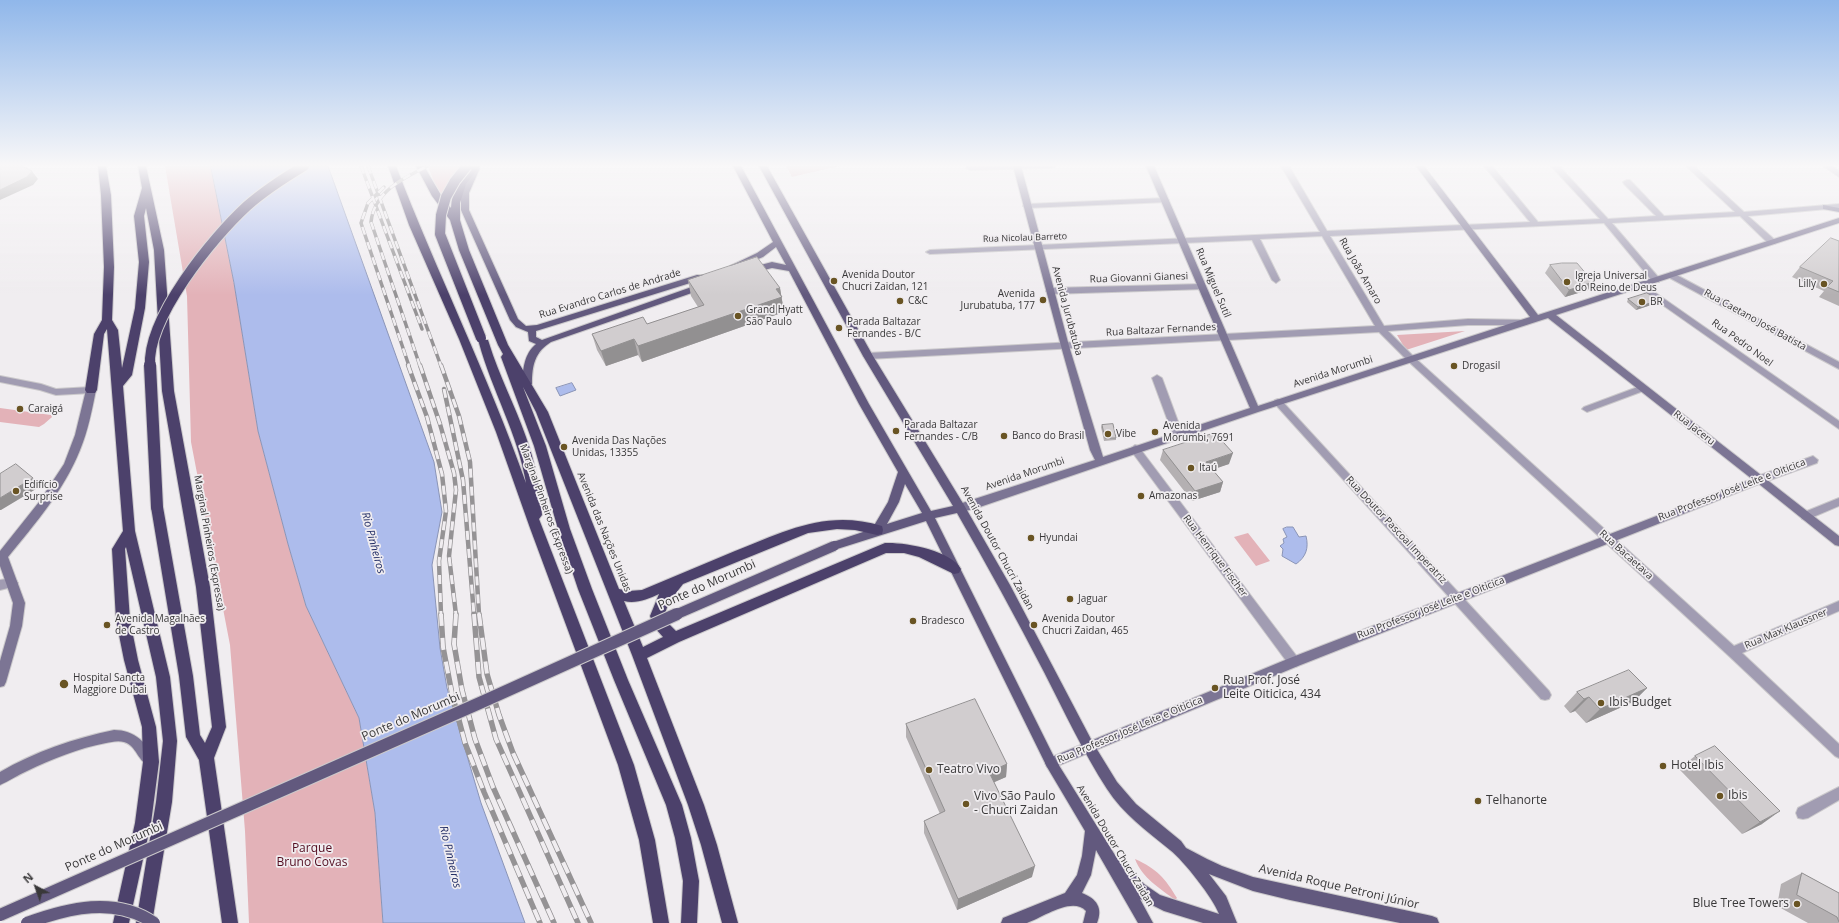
<!DOCTYPE html>
<meta charset="utf-8">
<style>
body{margin:0}
#map{position:relative;width:1839px;height:923px;overflow:hidden;background:#f0edf0;font-family:"Open Sans",sans-serif}
canvas{display:block}
.north{position:absolute;left:16px;top:867px;width:40px;height:40px;-webkit-text-stroke:3px #f0edf0;paint-order:stroke;rotate:319deg;font-size:11px;font-weight:700;line-height:16px;text-align:center;color:#393839}
.north::after{content:'';display:block;margin:auto;width:14px;height:18px;background:#393839;clip-path:polygon(50% 0,100% 100%,50% 72%,0 100%)}
</style>
<div id="map">
<canvas width="1839" height="923"></canvas>
<div class="north">N</div>
</div>
<script>
const c = document.querySelector('canvas').getContext('2d');
c.lineJoin = 'round';
function fill(path, color) { c.fillStyle = color; c.fill(path, 'evenodd'); }
function strokePath(path, color, width, dash) { c.strokeStyle = color; c.lineWidth = width; c.lineCap = dash ? 'butt' : 'round'; c.setLineDash(dash || []); c.stroke(path); }
function drawText(font, color, halo, rows, align = 'center') {
  c.font = font + ' "Open Sans",sans-serif'; c.lineWidth = 3.5; c.setLineDash([]); c.textBaseline = 'middle'; c.strokeStyle = halo; c.fillStyle = color; for (const [text, x, y, turn = 0] of rows) {
    c.save(); c.translate(x, y); c.rotate((+turn || 0) * Math.PI / 180); c.textAlign = isNaN(turn) ? turn : align; if (halo) c.strokeText(text, 0, 0); c.fillText(text, 0, 0); c.restore();
  }
}
fill(new Path2D(`
 M165,166H211L234,283L258,431L288,544L306,606L359,718L375,813L383,923H249L245,831L230,645L191,442L187,296Z
 M428,166H469L444,194H438Z
 M786,166H839L792,177Z
 M1465,331L1406,350L1397,335Z
 M0,408L51,415L52,417L44,424L39,427L0,422Z
 M1248,533L1270,561L1256,566L1234,537Z
 M1135,859C1157,869 1165,878 1177,898L1175,900C1160,888 1142,878 1135,859Z`), '#e3b2b8');
const water = new Path2D(`
 M211,166H328L434,462L442,512L432,565L440,648L447,688L481,803L525,923H383L375,813L359,718L306,606L288,544L258,431L234,283Z
 M572,383L576,390L560,396L556,388Z
 M1287,527H1293L1299,537L1306,536C1309,548 1306,557 1296,564L1282,556L1283,549L1280,546L1284,543L1283,539L1287,537L1283,529Z`);
fill(water, '#adbcec');
strokePath(water, '#8a94b6', 1);
const street = new Path2D(`
 M967,166H1055L1051,168L970,170L966,168Z
 M1281,166H1289L1327,231L1530,222L1484,166H1492L1538,222L1600,219L1551,166H1559L1608,219L1656,216L1624,184L1623,182L1627,180H1630L1664,216L1735,212L1686,166H1694L1744,212L1839,204V208L1748,216L1775,240V244H1769L1740,216L1612,223L1659,278V282H1653L1604,223L1330,236L1384,326L1468,319L1529,320L1530,322L1526,325H1468L1388,331L1415,358L1734,646L1839,601V611L1742,653L1839,744V758L1835,756L1729,656L1409,362L1379,332L868,359L863,356L868,353L1375,326L1322,236L1260,239L1280,280L1276,283L1272,280L1252,240L930,254L926,252L930,250L1320,232Z
 M1823,166H1832L1839,171V177Z
 M1165,198L1169,200L1168,202L1027,208L1023,206L1027,204Z
 M1671,272L1839,362V369L1668,277L1667,275Z
 M1640,282L1839,421V429L1637,287V283Z
 M1202,284L1206,287L1205,289L1050,294L1046,291L1050,288Z
 M1157,375L1162,378L1183,435L1181,438H1175L1173,435L1152,378Z
 M0,376L41,384L56,389L91,387L96,390L91,393L56,395L40,390L0,382Z
 M1643,385L1648,388L1646,390L1587,412L1582,409L1584,407Z
 M1278,399L1281,400L1549,691L1551,695L1549,699L1545,700L1541,699L1275,404L1273,402L1275,400Z
 M1135,445L1138,446L1298,658L1300,662L1298,666L1294,667L1290,666L1132,452L1130,449Z
 M1813,456L1818,460L1817,463L1759,484L1755,483L1754,480L1755,477Z
 M1839,498V506L1806,520L1802,519L1801,516L1802,513Z
 M12,578L16,580L18,583L16,586L0,590V580Z
 M1839,787V800L1808,818L1803,819L1798,818L1796,813L1798,808Z`);
const secondary = new Path2D(`
 M1013,166H1021L1069,346L1103,457L1250,408L1146,166H1154L1258,406L1530,317L1416,166H1424L1538,315L1839,218V223L1556,315L1839,536V546L1835,545L1759,484L1298,666L1055,767L1051,769L1047,767L1045,763L1047,759L1290,658L1752,479L1548,318L1258,412L974,509L960,512L956,511L955,508L956,505L1095,460L1090,450L1061,346Z
 M1823,205L1839,208V212L1823,209Z
 M91,387L96,390C92,410 88,431 80,450C64,490 35,524 8,557L25,603L22,626L6,682L4,686L0,687V661L10,626L13,603L0,566V551L39,502L64,464L75,435L86,390Z
 M114,730C134,730 148,743 156,761L154,765L150,767C139,763 136,745 124,742C118,740 111,742 106,743C79,748 52,759 27,771C18,775 9,781 0,785V772C34,752 75,738 114,730Z`);
const primary = new Path2D(`
 M475,166L480,168L469,193V210L518,319L526,326L537,325L697,275H703L704,277L703,279L536,331V337L542,340L700,284H706L707,286L706,288L551,342C535,352 532,365 532,384L527,387L524,386L522,384C523,369 524,354 536,344L529,341L528,332L516,327L510,320L461,210V193Z
 M733,166H741L869,404L931,511L953,506L863,356L759,166H767L873,356L964,505L1010,585L1093,743L1117,782L1136,804L1181,841L1186,848L1207,859L1222,866L1253,877L1432,916L1437,918L1439,923H1400L1290,900L1253,891L1209,874L1226,896L1237,923H1203L1164,911L1140,899L1153,923H1138L1096,850L1091,875L1082,893C1097,899 1103,908 1097,923H1083L1086,911C1072,896 1042,918 1027,923C1019,923 1009,923 1001,923L1003,918L1065,893L1077,875L1082,856L1085,831L1047,767L926,521L834,550L830,549L829,546L830,543L872,529L888,502L898,472L859,404L789,271L772,268L752,273L748,270L749,268L772,262L786,265L776,247L763,257L737,268L734,269L730,266L757,253L773,242ZM905,484L922,513L887,524L899,502ZM957,513C987,565 1016,618 1044,672C1064,711 1083,752 1107,789C1123,814 1147,831 1170,850C1184,861 1213,898 1219,914L1160,895L1144,884L1123,862L1118,860L1055,759L935,518Z`);
const highway = new Path2D(`
 M98,166H106L111,195L114,267L112,320L118,330L122,368L135,308L139,262L134,216L142,188L138,166H146L164,250L174,391L210,587L226,727L214,758L238,923H222L199,760L186,737L179,676L151,507L153,504L157,502L161,504L163,507L193,676L200,735L205,743L212,727L196,587L162,391L154,250L146,208L144,216L149,262L145,308L132,375L123,386L135,531L170,677L177,741L172,802L152,923H136L156,802L163,741L156,677L126,547L125,549L130,620L138,660L156,727L159,762L151,823L129,923H113L135,823L143,762L142,727L124,660L116,620L112,549L123,531L107,329L104,334L97,390L95,393H87L85,390L94,334L102,320L104,267L101,195Z
 M388,166H396C437,273 488,375 526,483C518,434 492,391 479,343L480,340H488L489,343C499,376 515,405 526,437C535,462 540,488 542,515L539,519L634,765L655,840L669,923H653L639,840L618,765L530,528L496,432L459,339L409,225Z
 M416,166H424L441,195L451,208C452,191 459,178 471,166H480L466,184L460,203V220L469,250L508,345L548,412L619,589L629,591L642,590C673,577 704,564 735,551C785,531 827,509 882,526L883,530L882,534L877,535L855,530L837,529L808,533L683,584L669,602L664,616L666,621L676,631L885,543C904,542 951,550 961,569L959,573L954,574L919,557L904,553H886L679,642L647,658L704,805L717,845L738,923H722L701,845L688,805L632,655L536,412L523,387L546,446L570,529L592,589L628,680L682,805L691,838L699,881L697,923H681L683,881L675,838L666,805L614,680L578,589L558,529L534,446L501,357L503,354L498,345L459,250L450,220L432,196ZM659,594L650,616L655,628L663,637L643,647L624,601C636,604 648,599 659,594Z`);
strokePath(street, '#cbc9cb', 2);
strokePath(secondary, '#cbc9cb', 2);
strokePath(primary, '#cbc9cb', 2);
strokePath(highway, '#cbc9cb', 2);
fill(street, '#a19cb2');
fill(secondary, '#7c7594');
fill(primary, '#62597e');
fill(highway, '#4c416b');
const railFar2 = new Path2D(`
 M361,166L422,329
 M368,166L441,366
 M384,187L368,203L361,223L409,366
 M420,366L371,222C374,192 403,178 428,166`);
const railFar1 = new Path2D(`
 M408,365L427,417L442,474L446,511L439,561L441,615
 M420,365L440,424L454,473L456,490L449,556L456,615
 M441,365L459,416L470,462L479,615
 M444,389L463,480L474,615`);
const rail = new Path2D(`
 M441,614L443,647L452,694L465,743L484,792L540,923
 M456,614L454,644L462,690L475,739L493,787L554,923
 M474,614L479,677L496,739L578,923
 M479,614L487,674L499,715L513,753L591,923`);
strokePath(railFar2, '#959395', 3.5);
strokePath(railFar1, '#959395', 4.5);
strokePath(rail, '#959395', 5.5);
strokePath(railFar2, '#f0edf0', 2.5, [8]);
strokePath(railFar1, '#f0edf0', 3, [9]);
strokePath(rail, '#f0edf0', 4, [12]);
const primaryBridgeFar1 = new Path2D(`
 M675,615L834,546`);
const primaryBridge = new Path2D(`
 M0,915L482,702L677,614
 M27,923C68,908 115,896 154,923`);
const highwayBridgeFar1 = new Path2D(`
 M467,166L455,181L446,197L441,215L440,234L481,338
 M150,366C147,318 212,238 247,206C264,191 284,178 304,166`);
const highwayBridge = new Path2D(`
 M150,365L157,507`);
strokePath(primaryBridgeFar1, '#cbc9cb', 12, []);
strokePath(primaryBridge, '#cbc9cb', 14, []);
strokePath(highwayBridgeFar1, '#cbc9cb', 12, []);
strokePath(highwayBridge, '#cbc9cb', 14, []);
strokePath(primaryBridgeFar1, '#62597e', 10);
strokePath(primaryBridge, '#62597e', 12);
strokePath(highwayBridgeFar1, '#4c416b', 10);
strokePath(highwayBridge, '#4c416b', 12);
fill(new Path2D(`
 M1839,241V306L1819,297L1824,291L1792,277L1800,267Z
 M1550,265L1588,290L1565,297L1545,273Z
 M688,280L780,288L784,312L642,362L638,355L606,366L597,350L592,334L647,324L698,307L691,296Z
 M1628,299L1657,303L1636,310L1627,302Z
 M1102,425L1116,438V440L1104,441L1101,427Z
 M1163,450L1229,464L1212,469L1223,482L1220,492L1192,501L1160,460Z
 M1647,688L1633,702L1586,723L1575,711L1570,713L1564,706L1577,692Z
 M906,724L1007,764L1006,777L994,782L1032,877L957,910L924,833V821L940,814L906,737Z
 M1695,756L1762,824L1742,834L1679,769Z
 M1802,873L1839,893V923H1808L1777,906L1781,884Z`), '#b4b0b2');
fill(new Path2D(`
 M32,171L38,179L33,185L0,200V190Z
 M1593,282L1588,290L1565,297L1569,290Z
 M780,288L784,312L642,362L638,346Z
 M1659,300L1657,303L1636,310L1638,307Z
 M634,339L638,355L606,366L601,351Z
 M1233,453L1229,464L1203,473L1206,462Z
 M33,478L41,486L1,510H0V498Z
 M1223,482L1220,492L1192,501L1195,491Z
 M1647,688L1633,702L1586,723L1600,709Z
 M1589,697L1575,711L1570,713L1584,699Z
 M1007,764L1006,777L988,785L989,772Z
 M1780,811L1762,824L1742,834L1760,822Z
 M1035,866L1032,877L957,910L958,899Z`), '#929091');
const building = new Path2D(`
 M0,166H22L32,171L27,177L0,190Z
 M1831,238L1839,241V292L1827,287L1833,281L1800,267Z
 M757,257L780,288L776,289L782,297L638,346L634,339L601,351L592,334L643,317L647,324L704,305L688,280Z
 M1562,263H1577L1593,282L1569,290L1550,265Z
 M1647,293L1659,300L1638,307L1628,299Z
 M1113,424L1116,438H1105L1102,425Z
 M1215,433L1233,453L1206,462L1223,482L1195,491L1163,450Z
 M16,464L33,478L0,498V474Z
 M1629,670L1647,688L1600,709L1589,697L1584,699L1577,692Z
 M975,699L1007,764L989,772L1035,866L958,899L924,821L945,811L906,724Z
 M1715,746L1780,811L1760,822L1695,756Z
 M1802,873L1839,893V922L1837,917L1797,895Z`);
fill(building, '#d1cdcf');
strokePath(building, '#929091', 1);
const sky = c.createLinearGradient(0, 0, 0, 295);
sky.addColorStop(0, '#90b7ea');
sky.addColorStop(0.56, '#f8f7f8');
sky.addColorStop(1, '#f8f7f800');
c.fillStyle = sky;
c.fillRect(0, 0, 1839, 295);
for (const [x, y, r, color] of [
 [834,281,4,"#695423"],
 [1567,282,4,"#695423"],
 [1824,284,4,"#695423"],
 [1043,300,4,"#695423"],
 [900,301,4,"#695423"],
 [1642,302,4,"#695423"],
 [738,316,4,"#695423"],
 [839,328,4,"#695423"],
 [1454,366,4,"#695423"],
 [20,409,4,"#695423"],
 [896,431,4,"#695423"],
 [1155,432,4,"#695423"],
 [1108,434,4,"#695423"],
 [1004,436,4,"#695423"],
 [564,447,4,"#695423"],
 [1191,468,4,"#695423"],
 [16,491,4,"#695423"],
 [1141,496,4,"#695423"],
 [1031,538,4,"#695423"],
 [1070,599,4,"#695423"],
 [913,621,4,"#695423"],
 [107,625,4,"#695423"],
 [1034,625,4,"#695423"],
 [64,684,5,"#695423"],
 [1215,688,4,"#695423"],
 [1601,703,4,"#695423"],
 [1663,766,4,"#695423"],
 [929,770,4,"#695423"],
 [1720,796,4,"#695423"],
 [1478,801,4,"#695423"],
 [966,804,4,"#695423"],
 [1797,904,4,"#695423"]
]) { const dot = new Path2D(); dot.arc(x, y, r, 0, 2 * Math.PI); c.fillStyle = color; c.fill(dot); strokePath(dot, '#f0edf0', 1.5); }
drawText('9px', '#393839', '#f0edf0', [
 ["Rua Nicolau Barreto",1025,238,-2]
]);
drawText('10px', '#393839', '#f0edf0', [
 ["Rua João Amaro",1360,271,60],
 ["Rua Giovanni Gianesi",1139,278,-2],
 ["Rua Miguel Sutil",1213,283,67],
 ["Rua Evandro Carlos de Andrade",610,294,-17],
 ["Avenida Jurubatuba",1067,311,75],
 ["Rua Caetano José Batista",1755,320,29],
 ["Rua Baltazar Fernandes",1161,330,-3],
 ["Rua Pedro Noel",1742,343,36],
 ["Avenida Morumbi",1333,372,-18],
 ["Rua Jaceru",1694,428,38],
 ["Avenida Morumbi",1025,474,-19],
 ["Rua Professor José Leite e Oiticica",1732,490,-21],
 ["Marginal Pinheiros (Expressa)",546,509,70],
 ["Rua Doutor Pascoal Imperatriz",1396,530,47],
 ["Avenida das Nações Unidas",604,532,68],
 ["Marginal Pinheiros (Expressa)",209,543,80],
 ["Avenida Doutor Chucri Zaidan",997,548,61],
 ["Rua Bacaetava",1626,555,42],
 ["Rua Henrique Fischer",1215,556,53],
 ["Rua Professor José Leite e Oiticica",1431,608,-21],
 ["Rua Max Klaussner",1786,629,-23],
 ["Rua Professor José Leite e Oiticica",1130,730,-23],
 ["Avenida Doutor Chucri Zaidan",1115,846,59]
]);
drawText('10px', '#393839', '#f0edf0', [
 ["Avenida Doutor",842,275],
 ["Chucri Zaidan, 121",842,287],
 ["Igreja Universal",1575,276],
 ["do Reino de Deus",1575,288],
 ["Lilly",1816,284,"right"],
 ["Avenida",1035,294,"right"],
 ["Jurubatuba, 177",1035,306,"right"],
 ["C&C",908,301],
 ["BR",1650,302],
 ["Grand Hyatt",746,310],
 ["São Paulo",746,322],
 ["Parada Baltazar",847,322],
 ["Fernandes - B/C",847,334],
 ["Drogasil",1462,366],
 ["Caraigá",28,409],
 ["Parada Baltazar",904,425],
 ["Fernandes - C/B",904,437],
 ["Avenida",1163,426],
 ["Morumbi, 7691",1163,438],
 ["Vibe",1116,434],
 ["Banco do Brasil",1012,436],
 ["Avenida Das Nações",572,441],
 ["Unidas, 13355",572,453],
 ["Itaú",1199,468],
 ["Edifício",24,485],
 ["Surprise",24,497],
 ["Amazonas",1149,496],
 ["Hyundai",1039,538],
 ["Jaguar",1078,599],
 ["Avenida Magalhães",115,619],
 ["de Castro",115,631],
 ["Avenida Doutor",1042,619],
 ["Chucri Zaidan, 465",1042,631],
 ["Bradesco",921,621],
 ["Hospital Sancta",73,678],
 ["Maggiore Dubai",73,690]
], 'left');
drawText('italic 11px', '#212c65', '#f0edf0', [
 ["Rio Pinheiros",373,543,75],
 ["Rio Pinheiros",450,857,77]
]);
drawText('12px', '#393839', '#f0edf0', [
 ["Ponte do Morumbi",707,585,-24],
 ["Ponte do Morumbi",411,717,-23],
 ["Ponte do Morumbi",114,847,-24],
 ["Avenida Roque Petroni Júnior",1339,887,13]
]);
drawText('12px', '#393839', '#f0edf0', [
 ["Rua Prof. José",1223,681],
 ["Leite Oiticica, 434",1223,695],
 ["Ibis Budget",1609,703],
 ["Hotel Ibis",1671,766],
 ["Teatro Vivo",937,770],
 ["Ibis",1728,796],
 ["Vivo São Paulo",974,797],
 ["- Chucri Zaidan",974,811],
 ["Telhanorte",1486,801],
 ["Blue Tree Towers",1789,904,"right"]
], 'left');
drawText('12px', '#520c1f', '#f0edf0', [
 ["Parque",312,849],
 ["Bruno Covas",312,863]
]);
</script>
